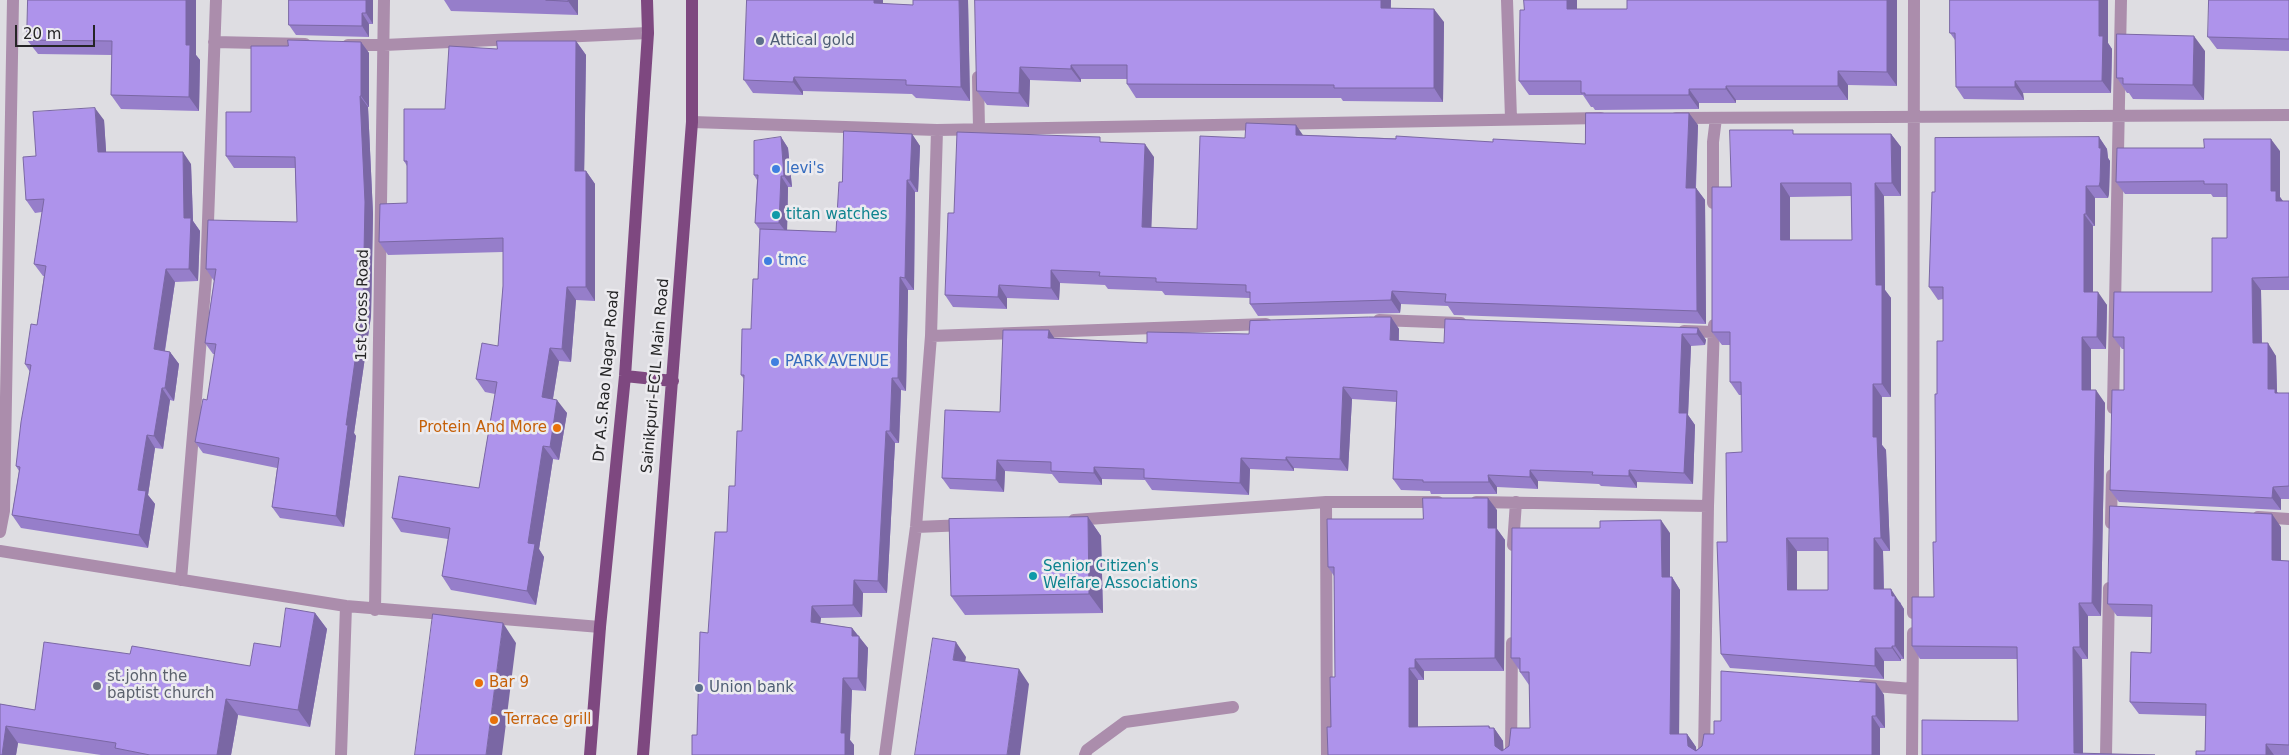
<!DOCTYPE html>
<style>
body{margin:0}
#map{position:relative;width:2289px;height:755px;overflow:hidden;background:#dedde2;font-family:"DejaVu Sans",sans-serif}
canvas{display:block}
.scale{position:absolute;left:15px;top:25px;width:80px;height:22px;box-sizing:border-box;border:2px solid #252526;border-top:0;padding-left:6px;font-size:15px;line-height:18px;white-space:nowrap;color:#252526;-webkit-text-stroke:4px #ecebef;paint-order:stroke}
</style>
<div id="map">
<canvas width="2289" height="755"></canvas>
<div class="scale">20 m</div>
</div>
<script>
const c = document.querySelector('canvas').getContext('2d');
c.lineJoin = 'round';
function strokePath(path, color, width, dash) { c.strokeStyle = color; c.lineWidth = width; c.lineCap = dash ? 'butt' : 'round'; c.setLineDash(dash || []); c.stroke(path); }
function fill(path, color) { c.fillStyle = color; c.fill(path, 'evenodd'); }
function drawText(font, color, halo, rows, align = 'center') {
  c.font = font + ' "DejaVu Sans",sans-serif'; c.lineWidth = 5; c.setLineDash([]); c.textBaseline = 'middle'; c.strokeStyle = halo; c.fillStyle = color; for (const [text, x, y, turn = 0] of rows) {
    c.save(); c.translate(x, y); c.rotate((+turn || 0) * Math.PI / 180); c.textAlign = isNaN(turn) ? turn : align; if (halo) c.strokeText(text, 0, 0); c.fillText(text, 0, 0); c.restore();
  }
}
strokePath(new Path2D(`
 M1507,0L1511,118
 M214,42L305,44
 M348,45H384L648,33
 M978,77L979,129
 M1676,118L2289,115
 M692,122L937,130L1601,118
 M1713,203V142L1716,118
 M1379,320L1461,323
 M1684,331L1714,332
 M931,336L1266,324
 M2113,408L2121,0
 M1326,502L1327,755
 M1476,502L1708,506
 M2258,517L2289,519
 M1074,520L1326,502H1438
 M2111,523L2112,475
 M916,527L966,525
 M0,532L4,511L13,0
 M1513,545L1516,502
 M0,551L346,606L600,627
 M181,580L206,277L216,0
 M375,610L384,0
 M1913,613L1914,0
 M1863,685L1912,689
 M341,755L346,606
 M885,755L916,527L931,336L937,130
 M1085,755L1087,750L1125,722L1233,707
 M1511,755L1512,643
 M1704,755L1708,506L1714,325
 M1912,755L1913,633
 M2106,755L2109,588`), '#ab8dac', 12);
strokePath(new Path2D(`
 M625,376L673,381
 M590,755L600,627L625,376L648,33L647,0
 M643,755L692,122V0`), '#7e4880', 12);
fill(new Path2D(`
 M28,0L196,55L200,60L199,111L121,109L111,95L112,55L38,54L27,40Z
 M373,0V24H369V37L296,35L289,25Z
 M444,0H578V15L451,11Z
 M747,0H883V4L913,5L968,0L970,101L916,98L912,94L803,91V95L753,93L744,80Z
 M975,0H1391V8L1444,22L1443,102L1343,101L1341,98H1136L1127,84V79H1081V82L1030,80L1029,107L987,105L977,91Z
 M1577,0V9H1627L1897,0V86L1848,85V100H1736V103H1699V109L1595,110L1593,107H1591L1583,95H1529L1519,81L1524,10Z
 M1950,0H2108V43L2112,49L2111,93H2023L2024,100L1964,99L1956,87L1955,40L1950,33Z
 M2289,0V51L2217,49L2208,37Z
 M576,41L586,55L584,171H586L595,184V301L576,300L571,362L559,361L553,399L567,413L559,460L553,459L539,549L544,557L536,605L451,590L442,576L448,539L401,532L392,518L479,488L495,394L485,392L476,379L498,346L503,286V252L388,255L379,242L407,203V166L404,161L497,49Z
 M361,42L369,53V107H368L373,214L371,316L354,433L356,436L344,527L280,518L272,507L277,468L203,453L195,442L207,400L215,354H213L205,343L214,281L206,269L297,222L295,168H234L226,156L251,112Z
 M2205,51L2204,100L2133,99L2129,93H2127L2117,78Z
 M104,120L106,152L191,164L193,221L200,231L198,281L175,282L165,351L170,352L179,364L174,401L170,400L163,449L155,448L148,495L155,504L148,548L21,528L12,515L19,471L16,466L30,372L25,364L37,325L44,276H43L34,264L42,212L35,213L26,200L36,156Z
 M1698,125L1696,188L1705,200L1706,324L1454,315L1448,306L1401,304L1400,313L1258,316L1250,304V298L1165,295L1162,291L1108,289L1105,285L1060,283L1059,300L1007,298V309L953,307L945,295L954,213L1104,143L1154,157L1151,227L1197,229L1245,138L1303,135L1493,142L1585,144Z
 M912,134L920,146L918,192H915L914,290H908L906,391L901,390L899,443H895L887,593H863L862,617L821,618L820,623L852,628L868,648L866,691L852,690L850,740L854,745L697,735L708,633L727,532L735,486L742,431L744,379L741,375L751,329L758,279L760,230L755,223L757,180L754,175L781,137L788,148L792,187H788L787,230L836,232L842,182Z
 M1796,134H1891L1901,147V196H1884L1885,290L1891,298V397H1882V445L1886,450L1890,551H1883L1884,589L1901,603V604L1904,609V659H1901V661H1884V679L1730,668L1721,654L1727,542L1742,452V395H1739L1730,382V345H1722L1712,332L1731,187ZM1851,196L1852,240H1790V197ZM1797,551H1828V590H1797Z
 M2099,137L2107,149L2108,158L2110,161L2109,194L2108,198H2095V226H2093V292L2107,305L2106,349H2091V390L2105,403L2101,616H2088V659H2082L2083,753L1922,755L2018,721L2017,659H1920L1912,646L1934,597L1936,542L1937,394L1943,341V299L1938,300L1929,287L1935,192Z
 M2280,151V197L2283,201H2289V290H2261L2262,343L2276,356L2277,392L2278,393H2289V499H2281V510L2119,502L2110,490L2124,390V349H2122L2113,337L2212,292L2227,238V197H2213L2211,194H2125L2116,182Z
 M1391,317L1399,329V341L1444,343L1698,328L1706,340L1705,345L1691,346L1688,415L1695,425L1693,484L1637,482V488L1601,486L1599,484L1538,481V489L1497,487V494H1431L1430,491L1401,490L1393,479L1396,402L1352,399L1348,471L1294,468V471L1250,469L1249,495L1152,490L1145,480L1102,479V485L1059,483L1052,474L1005,471L1004,492L950,489L942,478L1000,412L1054,338L1147,343L1249,334Z
 M1497,510V529L1505,540L1504,671H1424V680H1418V727L1489,726L1490,728H1494L1503,741V750L1509,746L1530,728L1529,685L1520,672V671L1511,658L1670,533V577H1672L1680,590L1679,734H1687L1696,747V750L1702,746L1714,734L1721,721L1876,683L1884,695L1885,728H1880V755H1328L1335,677L1334,576L1328,567L1423,519Z
 M1088,517L1101,536L1103,613L965,615L951,596Z
 M2281,527V561H2289V755H2196L2205,751L2206,716L2139,714L2130,702L2151,653L2152,617L2117,616L2108,604Z
 M315,613L327,629L310,727L238,715L231,755H101L18,743L16,755H0V704L35,710L130,654L250,666L280,647Z`), '#967eca');
fill(new Path2D(`
 M186,0H196V55L200,60L199,111L189,97L186,45Z
 M366,0H373V24L366,13Z
 M568,0H578V15L568,1Z
 M874,0H883V17L874,3Z
 M959,0H968L970,101L961,87Z
 M1381,0H1391L1390,22L1381,8Z
 M1567,0H1577V23L1567,9Z
 M1887,0H1897V86L1887,72Z
 M2099,0H2108V43L2112,49L2111,93L2102,81L2099,36Z
 M1434,9L1444,22L1443,102L1434,88Z
 M362,13L369,24V37L362,26Z
 M2194,36L2205,51L2204,100L2193,85Z
 M576,41L586,55L584,184L575,171Z
 M361,42L369,53V107L361,96Z
 M1071,65L1081,79V82L1071,69Z
 M1020,67L1030,80L1029,107L1019,93Z
 M1838,71L1848,85V100L1838,86Z
 M794,77L803,91V95L793,82Z
 M2015,81L2023,93L2024,100L2015,87Z
 M1726,86L1736,100V103L1726,89Z
 M1689,89L1699,103V109L1689,95Z
 M360,96L368,107L373,214L371,316L354,433L356,436L344,527L336,516Z
 M95,108L104,120L107,165L98,152Z
 M1689,113L1698,125L1695,200L1686,188Z
 M1296,125L1305,138L1296,135Z
 M912,134L920,146L918,192L910,180Z
 M1891,134L1901,147V196L1892,183Z
 M781,137L788,148L792,187L784,176Z
 M2099,137L2107,149L2108,158L2110,161L2109,194L2108,198L2099,186Z
 M2271,139L2280,151V197L2285,204L2276,201L2271,191Z
 M1145,144L1154,157L1151,239L1142,227Z
 M183,152L191,164L193,221L200,231L198,281L189,269L184,218Z
 M586,171L595,184V301L586,287Z
 M781,176L788,187L787,233L779,223Z
 M907,180L915,192L914,290L905,278Z
 M1781,183L1790,197V254L1781,240Z
 M1875,183L1884,196L1885,290L1891,298V397L1882,384L1876,285Z
 M2086,186L2095,198V226L2086,214Z
 M1696,188L1705,200L1706,324L1697,311Z
 M2084,214L2093,226V305L2084,292Z
 M166,269L175,282L163,362L154,349Z
 M1051,270L1060,283L1059,300L1051,288Z
 M900,277L908,290L906,391L898,378Z
 M2252,278L2261,290L2262,356L2253,343Z
 M999,285L1007,298V309L998,297Z
 M567,287L576,300L571,362L562,349Z
 M1392,291L1401,304L1400,313L1391,300Z
 M2098,292L2107,305L2106,349L2097,337Z
 M1391,317L1399,329L1398,352L1390,340Z
 M1698,328L1706,340L1705,345L1697,334Z
 M1049,330L1057,342L1048,338Z
 M1682,334L1691,346L1688,415L1695,425L1693,484L1684,473L1679,413Z
 M2082,337L2091,349V403L2082,390Z
 M2268,343L2276,356L2277,392L2284,402L2268,389Z
 M550,348L559,361L551,410L542,397Z
 M170,352L179,364L174,401L165,388Z
 M892,378L901,390L899,443L890,431Z
 M1873,384L1882,397V445L1886,450L1890,551L1881,538L1873,437Z
 M1343,387L1352,399L1348,471L1340,459Z
 M162,388L170,400L163,449L154,436Z
 M2096,390L2105,403L2101,616L2092,603Z
 M557,400L567,413L559,460L550,447Z
 M886,431L895,443L887,593L878,581Z
 M147,435L155,448L148,495L155,504L148,548L139,535L138,490Z
 M543,446L553,459L539,549L544,557L536,605L527,591L528,543Z
 M1286,457L1294,468V471L1286,460Z
 M1241,458L1250,469L1249,495L1240,483Z
 M997,460L1005,471L1004,492L996,480Z
 M1094,467L1102,479V485L1094,473Z
 M1530,470L1538,481V489L1530,477Z
 M1629,470L1637,482V488L1629,476Z
 M1488,475L1497,487V494L1489,482Z
 M2273,487L2281,499V510L2272,498Z
 M1488,498L1497,510V529L1505,540L1504,671L1495,658L1488,528Z
 M2272,514L2281,527V573L2272,560Z
 M1088,517L1101,536L1103,613L1089,594Z
 M1661,520L1670,533V590L1662,577Z
 M1787,538L1797,551V603L1788,590Z
 M1874,538L1883,551L1884,603L1874,589Z
 M1672,577L1680,590L1679,747L1670,734Z
 M854,580L863,593L862,617L853,605Z
 M1891,589L1904,609V659L1895,646Z
 M2079,603L2088,616V659L2080,647Z
 M812,606L821,618L819,634L811,622Z
 M315,613L327,629L310,727L298,710Z
 M503,623L516,643L502,755H486Z
 M852,628L868,648L866,691L858,678L852,636Z
 M956,642L966,657L963,675L953,660Z
 M1892,646L1901,659V661L1892,648Z
 M2073,647L2082,659L2083,755L2074,753Z
 M1875,648L1884,661V679L1875,666Z
 M1415,659L1424,671V680L1415,668Z
 M1409,668L1418,680V739L1409,727Z
 M1019,669L1029,684L1020,755H1007Z
 M843,678L852,690L850,740L854,745V755H845L841,733Z
 M1876,683L1884,695L1885,728L1876,716Z
 M226,699L238,715L231,755H217Z
 M1872,716L1880,728V755H1872Z
 M6,726L18,743L16,755H2Z
 M1489,726L1495,735L1494,728L1503,741L1504,755L1495,746Z
 M1687,734L1696,747L1697,755L1688,746Z
 M2266,744L2274,755H2266Z`), '#7a67a4');
const building = new Path2D(`
 M28,0H186V45H190L189,97L111,95L112,41L27,40Z
 M289,0H366V13H362V26L289,25Z
 M546,0H568V1Z
 M747,0H874V3L913,5V0H959L961,87L906,85V80L794,77L793,82L744,80Z
 M975,0H1381V8L1434,9V88H1334V85L1127,84V65H1071V69L1020,67L1019,93L977,91Z
 M1524,0H1567V9H1627V0H1887V72L1838,71V86H1726V89H1689V95H1585V93H1581V81H1519L1520,10H1524Z
 M1950,0H2099V36H2103L2102,81H2015V87H1956L1955,33H1950Z
 M2209,0H2289V39L2208,37Z
 M2117,34L2194,36L2193,85L2123,84V78H2117Z
 M288,40L361,42V96H360L365,202L363,304L346,425H348L336,516L272,507L279,458L195,442L203,399L207,400L216,344L205,343L216,269H206L208,220L297,222L295,157L226,156V112H251V46H288Z
 M497,41H576L575,171H586V287H567L562,349L550,348L542,397L557,400L550,447L543,446L528,543L535,544L527,591L442,576L450,528L392,518L399,476L479,488L497,382L476,379L482,343L498,346L503,286V238L379,242L380,204L407,203V161H404V109H445L449,46L497,49Z
 M95,108L98,152H183L184,218H191L189,269H166L154,349L170,352L165,388H162L154,436L147,435L138,490L146,491L139,535L12,515L20,467L16,466L21,422L31,365L25,364L31,324L37,325L46,266L34,264L44,199L26,200L23,157L36,156L33,112Z
 M1586,113H1689L1686,188H1696L1697,311L1445,302L1446,294L1392,291L1391,300L1250,304V292H1246V285L1156,282V278L1099,276L1100,272L1051,270V288L999,285L998,297L945,295L948,213H954L957,132L1100,137V142L1145,144L1142,227L1197,229L1200,136L1245,138L1246,123L1296,125V135L1396,139V136L1493,142V139L1585,144Z
 M1730,130H1793V134H1891L1892,183H1875L1876,285H1882V384H1873V437H1877L1881,538H1874V589H1891L1892,596H1895V646H1892V648H1875V666L1721,654L1717,542H1727L1726,453L1742,452L1741,382H1730V332H1712V187H1731ZM1781,183H1851L1852,240H1781ZM1787,538H1828V590H1788Z
 M844,131L912,134L910,180H907L905,278L900,277L898,378H892L890,431H886L878,581L854,580L853,605L812,606L811,622L852,628V636H859L858,678H843L841,733H845V755H692V735H697L700,632L708,633L715,532H727L729,486H735L737,431H742L744,375H741L742,329H751L753,279H758L760,229L836,232L839,182H842Z
 M781,137L784,176H781L779,223H755L758,175H754V141Z
 M2099,137V148H2101L2100,182L2099,186H2086V214H2084V292H2098L2097,337H2082V390H2096L2092,603H2079L2080,647H2073L2074,753L2155,755H1922V720L2018,721L2017,647L1912,646V597H1934L1933,542H1936L1935,394H1937V341H1943V287H1929L1932,192H1935V138Z
 M2204,139H2271V191H2276V201H2289V277L2252,278L2253,343H2268V389H2275V393H2289V486L2273,487L2272,498L2110,490L2112,390H2124V337H2113L2114,292H2212V238H2227V184H2204V181L2116,182L2117,148H2204Z
 M1369,317H1391L1390,340L1444,343L1445,319L1698,328L1697,334H1682L1679,413H1687L1684,473L1629,470V476L1592,475L1593,472L1530,470V477L1488,475L1489,482H1423V480L1393,479L1397,391L1343,387L1340,459L1286,457V460L1241,458L1240,483L1144,478V469L1094,467V473L1051,471V462L997,460L996,480L942,478L945,410L1000,412L1003,330H1049L1048,338L1147,343V332L1249,334L1250,321Z
 M1423,498H1488V528H1496L1495,658L1415,659V668H1409V727L1489,726V728H1494L1495,746L1502,751L1509,746L1511,728H1530L1529,672H1520V658H1511L1512,528H1600V521L1661,520L1662,577H1672L1670,734H1687L1688,746L1696,751L1702,746L1704,734H1714V721H1721V671L1876,683V716H1872V755H1328L1327,727H1331L1330,677H1335L1334,567H1328L1327,519H1423Z
 M2110,506L2272,514V560L2289,561V745L2266,744V755H2196V751H2205L2206,704L2130,702L2131,652L2151,653L2152,605L2108,604Z
 M1088,517L1089,594L951,596L949,519Z
 M286,608L315,613L298,710L226,699L217,755H150L115,748L116,743L6,726L2,755H0V704L35,710L44,642L130,654L132,646L250,666L254,643L280,647Z
 M433,614L503,623L486,755H415Z
 M933,638L956,642L953,660L1019,669L1007,755H915Z`);
fill(building, '#ae93eb');
strokePath(building, '#7a67a4', 1);
for (const [x, y, r, color] of [
 [760,41,5,"#5c6f8a"],
 [776,169,5,"#3f7fe0"],
 [776,215,5,"#0f9aa8"],
 [768,261,5,"#3f7fe0"],
 [775,362,5,"#3f7fe0"],
 [557,428,5,"#e8710a"],
 [1033,576,5,"#0f9aa8"],
 [479,683,5,"#e8710a"],
 [97,686,5,"#6b7280"],
 [699,688,5,"#5c6f8a"],
 [494,720,5,"#e8710a"]
]) { const dot = new Path2D(); dot.arc(x, y, r, 0, 2 * Math.PI); c.fillStyle = color; c.fill(dot); strokePath(dot, '#ecebef', 2); }
drawText('15px', '#4e5e75', '#ecebef', [
 ["Attical gold",770,41],
 ["Union bank",709,688]
], 'left');
drawText('15px', '#366cbe', '#ecebef', [
 ["levi's",786,169],
 ["tmc",778,261],
 ["PARK AVENUE",785,362]
], 'left');
drawText('15px', '#0d838f', '#ecebef', [
 ["titan watches",786,215],
 ["Senior Citizen's",1043,567],
 ["Welfare Associations",1043,584]
], 'left');
drawText('15px', '#252526', '#ecebef', [
 ["1st Cross Road",363,305,-89],
 ["Dr A.S.Rao Nagar Road",607,376,-85],
 ["Sainikpuri-ECIL Main Road",656,376,-85]
]);
drawText('15px', '#c56008', '#ecebef', [
 ["Protein And More",547,428,"right"],
 ["Bar 9",489,683],
 ["Terrace grill",504,720]
], 'left');
drawText('15px', '#5b616d', '#ecebef', [
 ["st.john the",107,677],
 ["baptist church",107,694]
], 'left');
</script>
